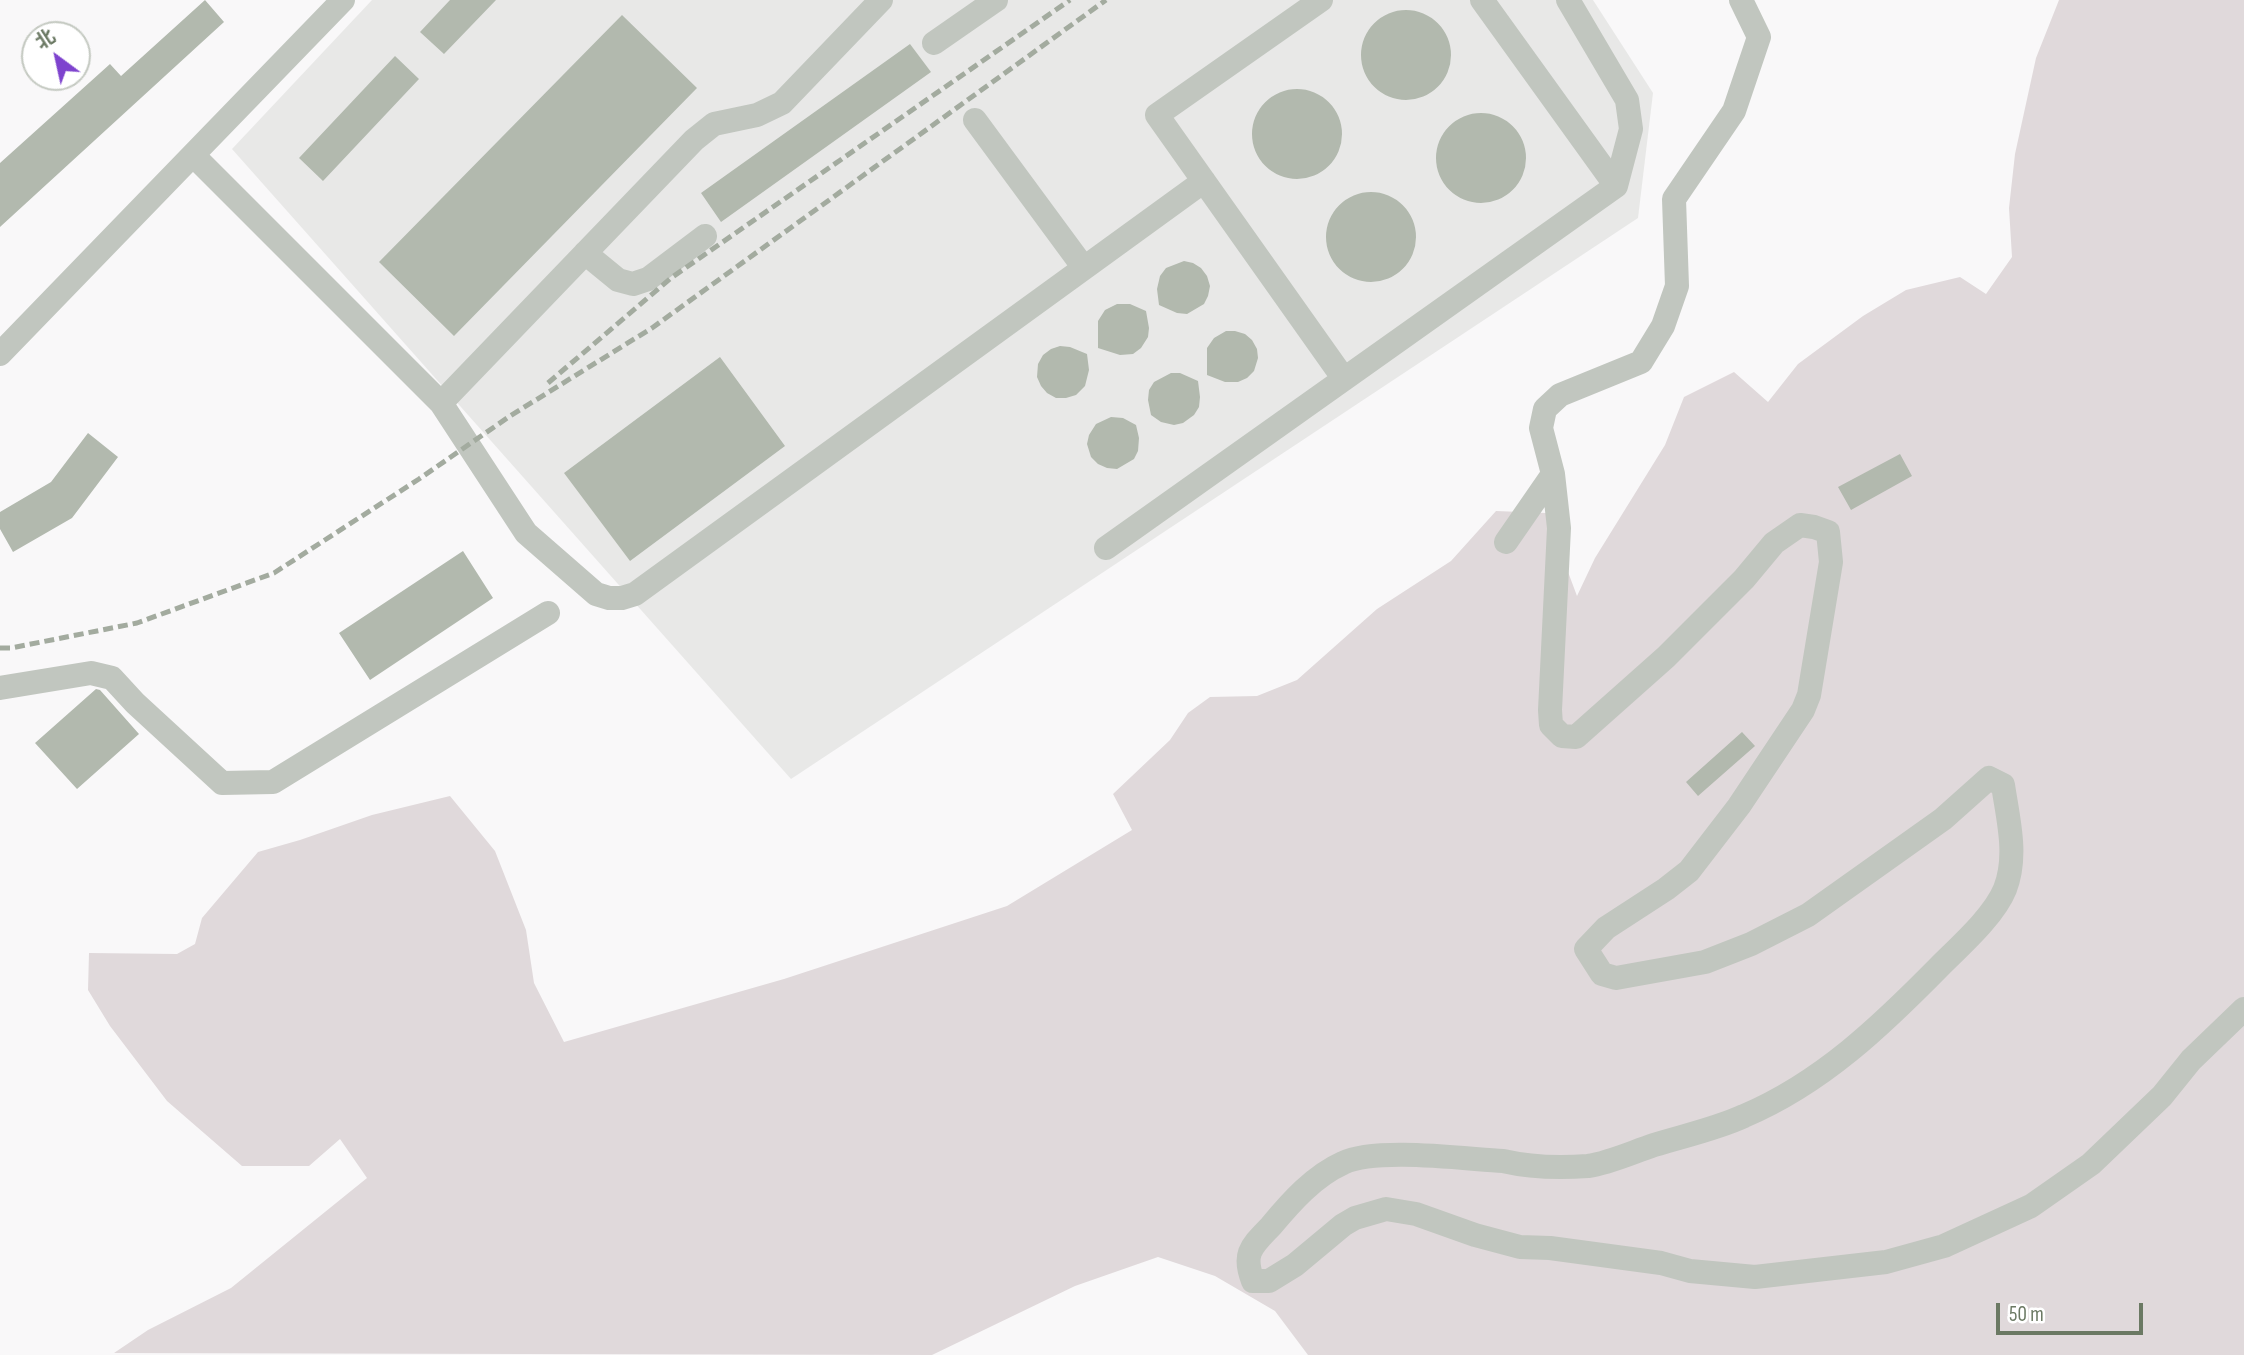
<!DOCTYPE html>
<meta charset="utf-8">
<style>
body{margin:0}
#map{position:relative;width:2244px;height:1355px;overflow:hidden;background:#f9f8f9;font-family:"Sofia Sans Condensed","Noto Sans SC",sans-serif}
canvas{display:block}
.north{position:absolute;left:21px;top:21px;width:70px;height:70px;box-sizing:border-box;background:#fff;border:2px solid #c4c9c1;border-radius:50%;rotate:327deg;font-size:19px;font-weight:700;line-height:28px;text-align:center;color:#6b7963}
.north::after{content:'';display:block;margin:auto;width:24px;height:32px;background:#7e43ce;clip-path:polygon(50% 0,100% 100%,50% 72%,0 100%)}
.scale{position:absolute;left:1996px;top:1303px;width:147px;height:32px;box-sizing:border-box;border:4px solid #6b7963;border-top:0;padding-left:9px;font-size:21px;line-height:24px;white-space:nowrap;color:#6b7963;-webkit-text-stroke:5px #fff;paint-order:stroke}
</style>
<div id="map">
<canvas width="2244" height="1355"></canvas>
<div class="north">北</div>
<div class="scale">50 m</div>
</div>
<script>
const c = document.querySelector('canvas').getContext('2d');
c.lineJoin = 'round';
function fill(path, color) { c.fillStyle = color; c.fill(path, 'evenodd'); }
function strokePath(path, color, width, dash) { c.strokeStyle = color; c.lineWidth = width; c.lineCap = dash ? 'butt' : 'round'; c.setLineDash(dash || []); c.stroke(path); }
fill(new Path2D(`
 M372,0H1593L1653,93L1638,218L791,779L232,149Z`), '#e8e8e7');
fill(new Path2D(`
 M2059,0H2244V1355H1308L1275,1311L1215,1276L1158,1257L1075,1286L932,1355L114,1353L148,1330L231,1288L367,1178L340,1139L309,1166H242L167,1101L110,1026L88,990L89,953L177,954L195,944L202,918L258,852L300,840L372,815L450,796L495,851L526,930L534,983L564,1042L784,979L1007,906L1132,830L1113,794L1170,740L1188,713L1210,697L1257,696L1297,680L1377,609L1451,561L1496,511L1546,513L1577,596L1595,558L1665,445L1684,397L1734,372L1768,402L1798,364L1863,316L1906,290L1960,277L1986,294L2012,257L2009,208L2015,154L2036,58Z`), '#e0d9db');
fill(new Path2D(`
 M205,0L224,22L0,227V163L110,64L121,76Z
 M450,0H496L444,54L420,32Z
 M1361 55a45 45 0 1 1 90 0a45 45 0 1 1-90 0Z
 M622,15L697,88L454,336L379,262Z
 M910,44L931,72L721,222L701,193Z
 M395,56L419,79L323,181L299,158Z
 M1252 134a45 45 0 1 1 90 0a45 45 0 1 1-90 0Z
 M1436 158a45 45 0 1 1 90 0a45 45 0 1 1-90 0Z
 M1326 237a45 45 0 1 1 90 0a45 45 0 1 1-90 0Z
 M1184,261L1193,263L1201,268L1207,276L1210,286L1208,296L1204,304L1187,314L1177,313L1159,305L1157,289L1160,276L1166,268Z
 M1117,304H1130L1146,311L1149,328L1148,337L1141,348L1133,354L1120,355L1098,348V321L1105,310Z
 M1226,331H1235L1245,334L1252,340L1257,349L1258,358L1254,371L1247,378L1238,382H1225L1207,375V348L1214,338Z
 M1060,346L1070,347L1087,354L1089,370L1085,386L1076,395L1066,398H1056L1047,393L1041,386L1037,377L1038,364L1043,355L1051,349Z
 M720,357L785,446L630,561L564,473Z
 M1171,373H1180L1198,381L1200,397L1199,407L1194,415L1183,423L1174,425L1161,422L1151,415L1148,400L1149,390L1154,382Z
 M1111,417L1123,418L1136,425L1139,438L1138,451L1134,459L1117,469L1107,468L1098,464L1091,457L1087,444L1089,435L1096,424Z
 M88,433L118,457L72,518L13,552L0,529V512L51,482Z
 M1900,454L1912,476L1851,510L1838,487Z
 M463,551L493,598L370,680L339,633Z
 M96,689L100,690L139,734L77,789L35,743Z
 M1742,732L1755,746L1698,796L1686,782Z`), '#b2b9ae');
strokePath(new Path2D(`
 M1321,0L1157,115L1344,379
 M1482,0L1616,186L1631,129L1627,100L1568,0
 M1741,0L1759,37L1734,111L1674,199L1677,286L1663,326L1641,362L1560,395L1545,409L1541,428L1553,474L1559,528L1550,710L1551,725L1562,736L1576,737L1666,657L1744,579L1774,543L1800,525L1814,527L1828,532L1831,562L1809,695L1803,710L1739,806L1689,871L1666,889L1606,928L1586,949L1602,974L1616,978L1705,962L1751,944L1808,915L1943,819L1989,778L2003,785C2008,819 2018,856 2005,889C1994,916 1961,945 1940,966C1882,1025 1822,1083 1744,1116C1716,1129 1683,1136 1654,1145C1633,1152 1609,1163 1588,1166C1561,1168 1529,1167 1503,1161C1465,1159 1376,1147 1343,1163C1314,1176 1291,1202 1271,1226C1252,1246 1242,1253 1253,1281H1269L1295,1265L1343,1225L1355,1218L1386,1209L1416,1214L1475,1235L1520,1247L1550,1248L1661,1263L1690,1271L1755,1277L1886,1262L1944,1246L2031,1206L2091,1164L2162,1096L2191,1060L2244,1009
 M934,43L996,0
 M975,120L1084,268
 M193,155L441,403L526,533L596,594L609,598H622L635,594L1204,181
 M585,253L618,280L633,284L648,279L705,236
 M0,354L343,0
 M441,403L694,140L714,124L757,115L782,103L881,0
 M1506,542L1553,474
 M1106,548L1616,186
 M0,688L91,673L112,678L135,703L222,783L273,782L548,613`), '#c1c6bf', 24);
strokePath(new Path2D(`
 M548,383L671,278L1070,0
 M0,648H11L137,623L274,573L419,479L510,416L652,328L1106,0`), '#a3ab9f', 5, [10, 5]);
</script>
